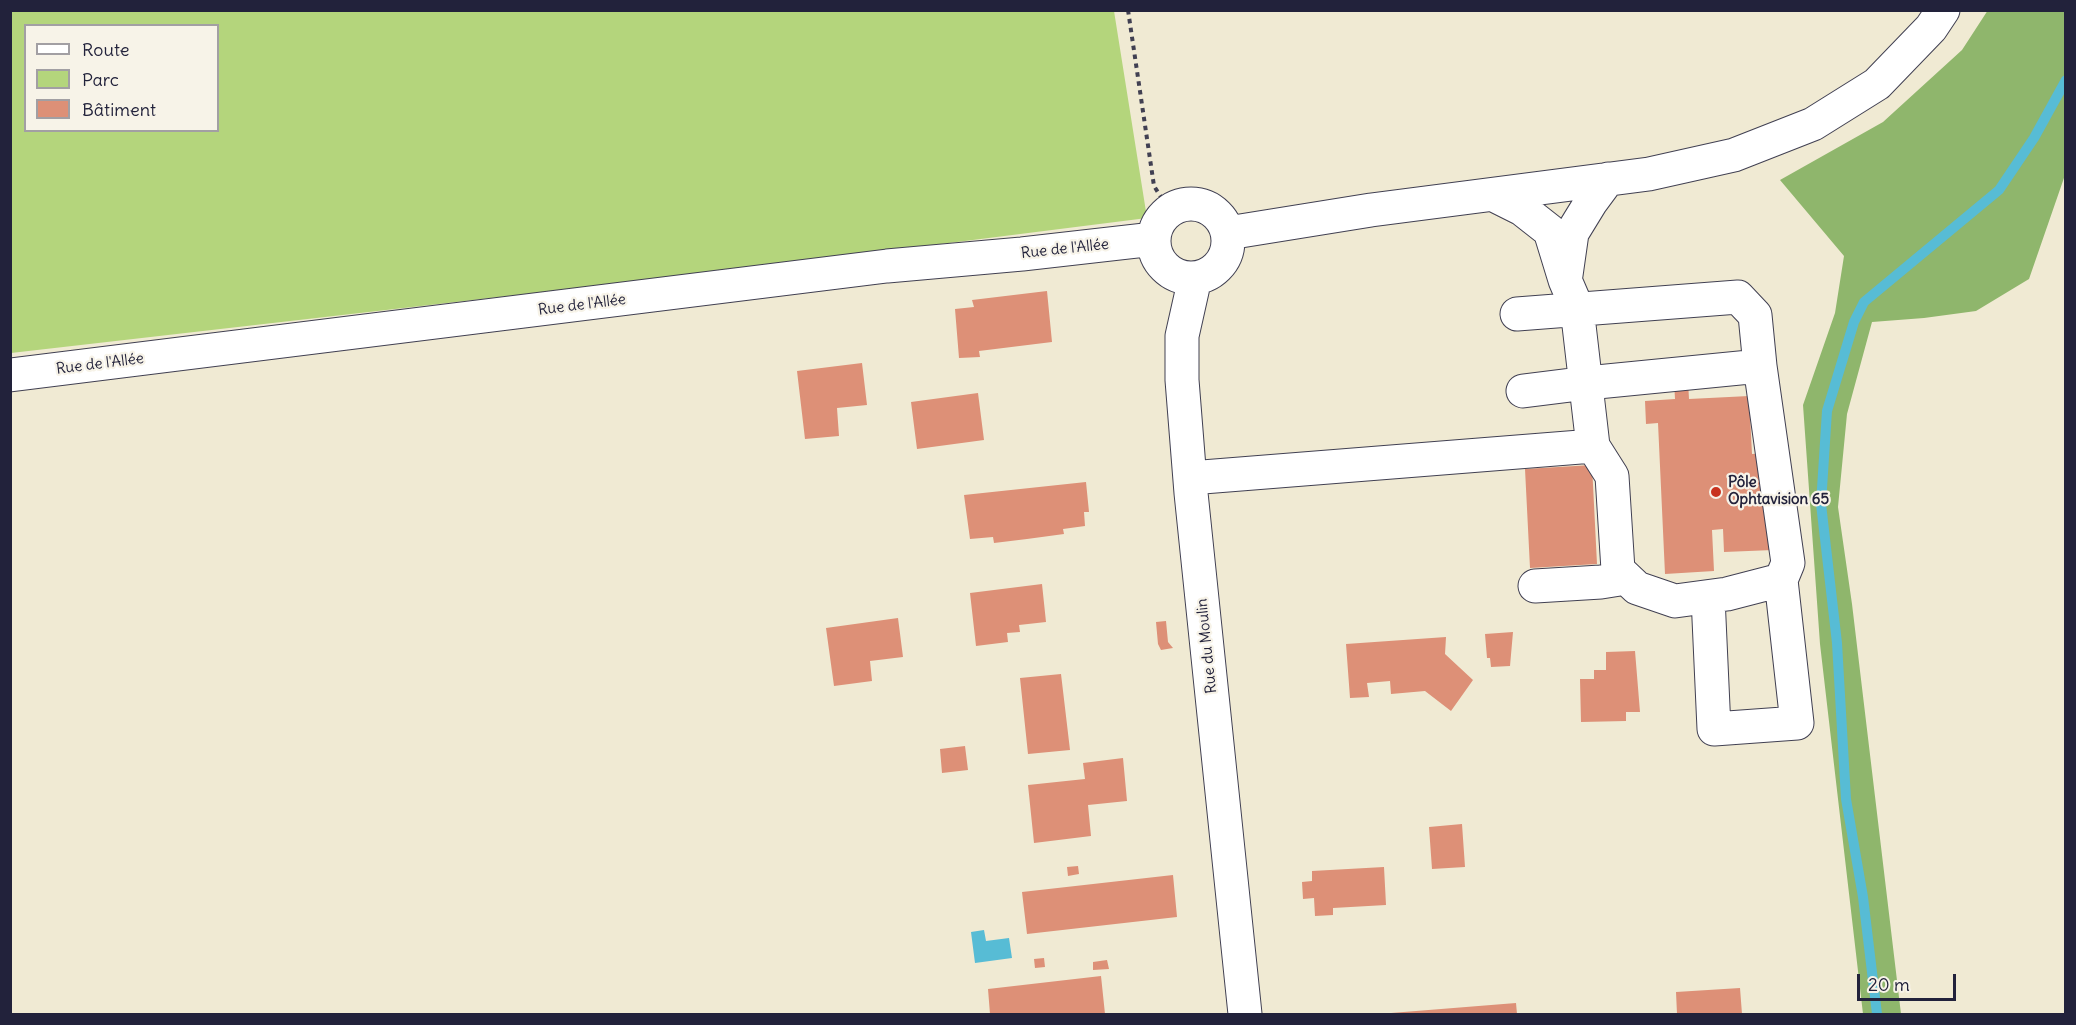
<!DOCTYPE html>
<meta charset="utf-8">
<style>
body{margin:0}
#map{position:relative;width:2076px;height:1025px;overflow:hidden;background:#f0ead3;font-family:Delius,sans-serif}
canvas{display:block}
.frame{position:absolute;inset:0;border:12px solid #22223b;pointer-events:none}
.legend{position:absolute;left:24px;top:24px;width:195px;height:108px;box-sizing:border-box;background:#f7f3e8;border:2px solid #a29fa3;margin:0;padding:8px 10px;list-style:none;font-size:18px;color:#22223b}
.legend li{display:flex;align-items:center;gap:12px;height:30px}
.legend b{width:30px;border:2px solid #a29fa3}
.scale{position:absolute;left:1857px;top:974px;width:99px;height:27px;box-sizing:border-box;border:3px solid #22223b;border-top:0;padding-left:8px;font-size:18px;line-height:21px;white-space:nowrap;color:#22223b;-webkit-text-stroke:4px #f7f3e8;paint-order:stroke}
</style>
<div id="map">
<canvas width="2076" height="1025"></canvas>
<div class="frame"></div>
<ul class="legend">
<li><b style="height:8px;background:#fff"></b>Route</li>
<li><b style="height:16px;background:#b4d57c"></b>Parc</li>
<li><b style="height:16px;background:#dd9077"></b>Bâtiment</li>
</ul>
<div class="scale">20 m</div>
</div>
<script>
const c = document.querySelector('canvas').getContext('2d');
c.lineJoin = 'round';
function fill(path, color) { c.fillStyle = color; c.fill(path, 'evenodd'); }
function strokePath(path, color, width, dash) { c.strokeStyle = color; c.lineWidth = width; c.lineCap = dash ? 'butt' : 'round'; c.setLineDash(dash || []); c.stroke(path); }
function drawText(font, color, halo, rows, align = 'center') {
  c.font = font + ' Delius,sans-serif'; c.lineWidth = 4.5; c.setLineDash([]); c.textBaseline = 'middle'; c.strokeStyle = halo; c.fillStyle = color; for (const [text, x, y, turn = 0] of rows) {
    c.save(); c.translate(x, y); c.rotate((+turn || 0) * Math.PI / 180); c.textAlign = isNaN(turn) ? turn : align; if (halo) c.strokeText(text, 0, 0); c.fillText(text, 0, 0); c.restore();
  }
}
fill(new Path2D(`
 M10,11H1114L1147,218L735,270L11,353ZM26,26H218V130H26Z`), '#b4d57c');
fill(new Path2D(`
 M1988,10L2065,11V175L2029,279L1976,311L1924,318L1872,322L1847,414L1838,507L1852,604L1901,1014H1863L1820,644L1803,405L1835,313L1844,256L1780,180L1883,122L1962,50Z`), '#8fb66c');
fill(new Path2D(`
 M984,930L986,941L1009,938L1012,958L975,963L971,932Z`), '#57bcd5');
strokePath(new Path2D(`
 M1877,1014L1863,897L1846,799L1837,643L1821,504L1827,411L1854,322L1864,302L1999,190L2034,138L2066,80`), '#57bcd5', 10);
fill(new Path2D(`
 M1047,291L1052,342L979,351L980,357L959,358L955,309L974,307L972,300Z
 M862,363L867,405L837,408L839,436L805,439L797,371Z
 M1674,381H1688L1689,399L1749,396L1752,454L1768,453L1773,550L1724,552L1723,529L1712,530L1714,571L1665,574L1658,423L1646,424L1645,401L1675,399Z
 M978,393L984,440L917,449L911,402Z
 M1592,465L1597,564L1530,568L1525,469Z
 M1086,482L1089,512H1084L1085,526L1063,529L1064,534L1027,539L994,543L993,537L970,539L964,495Z
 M1042,584L1046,622L1019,625L1020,632L1007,633L1008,642L976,646L970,593Z
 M898,618L903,657L870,661L872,681L834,686L826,628Z
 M1166,621L1168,642L1173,648L1161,650L1158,644L1156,622Z
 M1513,632L1510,666L1491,667L1490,658H1487L1485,634Z
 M1446,637L1445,654L1473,680L1451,711L1425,691L1391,694L1390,681L1367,683L1369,697L1350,698L1346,644Z
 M1635,651L1640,712H1626V721L1581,722L1580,679H1594V670H1606V652Z
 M1061,674L1070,750L1028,754L1020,678Z
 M965,746L968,770L942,773L940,749Z
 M1123,758L1127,801L1088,805L1091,836L1034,843L1028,785L1085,779L1083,763Z
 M1462,824L1465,867L1432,869L1429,827Z
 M1078,866L1079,874L1068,876L1067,867Z
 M1384,867L1386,905L1333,908V915L1315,916L1314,898L1303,899L1302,882L1312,881V871Z
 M1173,875L1177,917L1027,934L1022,892Z
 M1044,958L1045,967L1035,968L1034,959Z
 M1107,960L1109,969L1093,970V962Z
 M1101,976L1105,1014H990L988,989Z
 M1740,988L1742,1014H1677L1676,992Z
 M1516,1003L1517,1014H1391V1013Z`), '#dd9077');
const minor = new Path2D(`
 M1494,195L1522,209L1550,231L1565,280L1577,308L1593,446L1612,476L1618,570L1637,588L1675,601L1727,594L1781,580L1788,563L1760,366L1755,315L1738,297L1517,314
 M1154 241a37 37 0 1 1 74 0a37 37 0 1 1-74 0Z
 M1228,233L1371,210L1649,174L1734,155L1813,124L1877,84L1931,28L1943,10
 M1566,275L1572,233L1591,202L1608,179
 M1195,278L1182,336V380L1191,493L1245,1014
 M10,375L887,266L1022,254L1154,239
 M1523,391L1587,383L1760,366
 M1190,478L1593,446
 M1535,586L1601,582L1626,578
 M1708,597L1714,729L1797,723L1781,580`);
strokePath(minor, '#414052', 35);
strokePath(new Path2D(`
 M1128,10L1154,186L1168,208`), '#414052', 4, [4.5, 4.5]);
strokePath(minor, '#fff', 33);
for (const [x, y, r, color] of [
 [1716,492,6,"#c8321e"]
]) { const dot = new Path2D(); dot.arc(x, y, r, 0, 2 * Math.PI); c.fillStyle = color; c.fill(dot); strokePath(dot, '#f7f3e8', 2); }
drawText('15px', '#22223b', '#f7f3e8', [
 ["Rue de l'Allée",1065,249,-6],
 ["Rue de l'Allée",582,305,-7],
 ["Rue de l'Allée",100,364,-7],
 ["Rue du Moulin",1207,646,-96]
]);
drawText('bold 15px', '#22223b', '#f7f3e8', [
 ["Pôle",1728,483],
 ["Ophtavision 65",1728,500]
], 'left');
</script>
